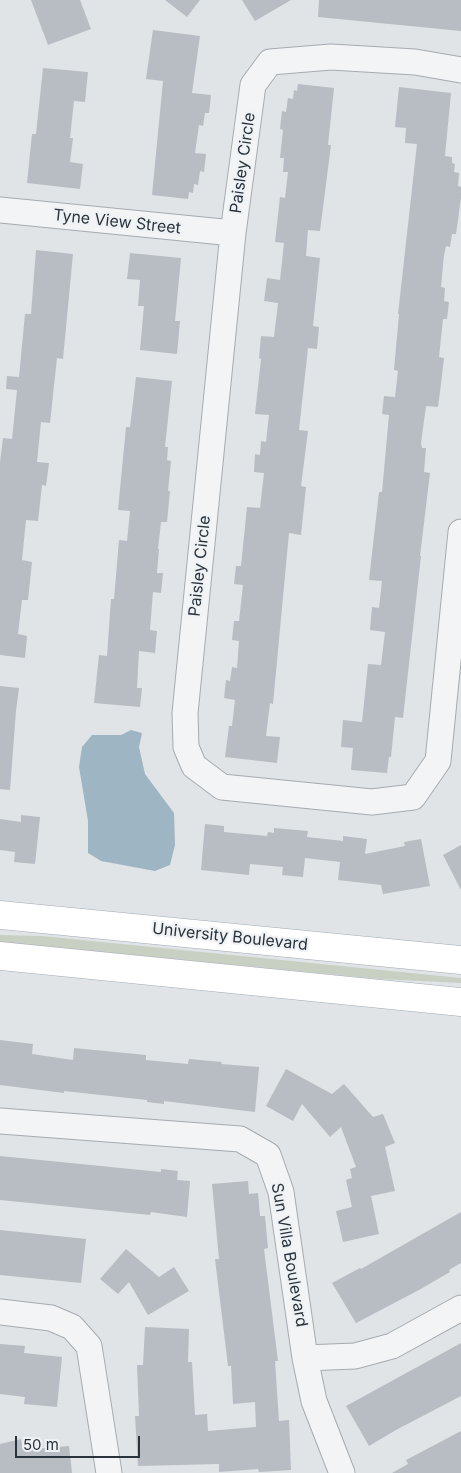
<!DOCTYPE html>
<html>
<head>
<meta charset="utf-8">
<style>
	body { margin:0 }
	#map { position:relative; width:461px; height:1473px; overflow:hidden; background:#e0e4e7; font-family:Inter,sans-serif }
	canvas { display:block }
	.scale { position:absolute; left:15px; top:1436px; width:125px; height:22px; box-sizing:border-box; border:2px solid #2a333c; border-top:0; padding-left:6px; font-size:15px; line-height:18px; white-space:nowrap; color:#2a333c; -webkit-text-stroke:4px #eff2f5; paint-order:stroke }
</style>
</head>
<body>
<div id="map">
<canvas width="461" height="1473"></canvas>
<div class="scale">50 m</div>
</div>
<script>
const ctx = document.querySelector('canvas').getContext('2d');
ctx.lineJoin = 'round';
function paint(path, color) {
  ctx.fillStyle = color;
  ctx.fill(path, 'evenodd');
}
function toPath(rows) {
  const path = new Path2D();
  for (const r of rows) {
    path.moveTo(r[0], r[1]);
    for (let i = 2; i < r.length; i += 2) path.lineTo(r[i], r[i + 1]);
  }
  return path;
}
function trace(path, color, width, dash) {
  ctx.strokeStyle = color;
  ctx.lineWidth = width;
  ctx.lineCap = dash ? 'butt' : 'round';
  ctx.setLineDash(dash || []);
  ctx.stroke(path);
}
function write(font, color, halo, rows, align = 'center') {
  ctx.font = font + ' Inter,sans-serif';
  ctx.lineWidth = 4.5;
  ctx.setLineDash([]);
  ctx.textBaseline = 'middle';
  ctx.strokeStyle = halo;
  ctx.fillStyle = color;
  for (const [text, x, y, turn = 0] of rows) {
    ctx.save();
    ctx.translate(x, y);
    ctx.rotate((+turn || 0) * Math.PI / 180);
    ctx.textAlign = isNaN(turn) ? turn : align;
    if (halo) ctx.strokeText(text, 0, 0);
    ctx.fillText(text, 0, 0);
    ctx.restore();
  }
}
const green = toPath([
	[0,935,42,936,461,978,461,983,379,979,0,942]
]);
const water = toPath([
	[131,730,142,733,139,747,145,774,174,813,175,845,170,865,155,871,101,861,88,853,88,821,79,767,82,747,92,735,121,735]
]);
const building = toPath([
	[31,0,80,0,91,29,48,45],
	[165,0,200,0,187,17],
	[242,0,291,0,255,21],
	[319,0,461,0,461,31,318,17],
	[153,30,200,36,192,93,211,95,209,113,205,113,203,126,199,125,195,153,206,154,204,172,200,171,198,185,194,184,193,193,189,192,188,199,152,195,163,81,146,79],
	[43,68,88,72,85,102,74,101,70,138,73,138,70,162,83,164,80,189,27,183,32,134,36,134],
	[298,84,334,88,328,145,331,145,320,231,308,230,306,256,320,258,313,326,319,327,317,349,308,348,299,430,308,431,301,486,306,487,301,535,289,533,273,704,270,703,266,736,280,737,277,763,225,757,229,726,232,726,235,700,224,698,226,680,230,681,232,667,237,668,239,641,232,640,234,621,239,621,243,585,234,584,236,566,241,566,247,507,260,508,264,473,254,472,255,454,260,455,261,441,266,442,269,415,255,414,261,359,259,358,261,336,274,337,278,303,264,301,267,278,280,280,284,243,275,242,280,197,285,198,288,172,283,172,284,158,280,158,283,130,280,129,282,111,286,112,288,98,293,99,294,90,297,91],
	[399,87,451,93,445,156,452,157,452,163,455,164,454,172,459,173,458,186,461,187,461,198,456,234,452,234,450,247,446,246,444,255,441,287,445,288,444,301,449,302,447,319,443,319,439,357,444,358,441,384,438,407,426,406,421,443,422,448,426,448,424,472,430,473,420,556,421,556,403,718,395,717,391,757,389,757,387,773,351,770,353,748,341,747,343,720,362,722,368,664,381,665,385,632,370,630,372,607,379,608,382,581,369,580,379,492,382,492,389,415,382,414,384,396,395,397,398,371,394,370,399,314,398,314,417,144,405,143,406,128,395,127],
	[36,250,73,254,63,359,57,358,50,423,41,422,37,462,49,463,46,486,42,485,38,521,26,520,22,560,32,562,28,600,22,600,18,634,27,636,25,658,0,655,0,462,3,438,12,439,17,390,6,389,7,376,19,377,25,314,31,314],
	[130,253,181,258,175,321,180,321,177,354,140,350,144,306,138,306,140,280,127,279],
	[136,377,172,381,165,447,168,447,167,460,171,461,168,491,170,491,167,522,161,522,158,549,159,549,157,573,163,573,161,593,153,592,150,630,157,631,155,653,139,651,137,688,142,688,140,707,94,703,99,655,107,656,111,599,114,599,119,540,127,541,130,511,118,510,126,427,130,427],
	[0,686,19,688,16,711,10,790,0,789],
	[21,815,40,817,35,864,14,862,15,852,0,850,0,819,21,822],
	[205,824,224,826,224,832,267,836,268,832,274,833,274,828,308,831,307,837,343,841,343,836,367,839,365,854,405,846,404,842,421,839,430,886,383,894,381,885,338,880,340,862,305,858,303,877,282,875,283,867,250,864,249,875,201,870],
	[461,845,461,890,443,855],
	[0,1040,33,1044,32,1054,73,1060,74,1048,146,1055,146,1060,188,1064,189,1059,222,1062,221,1064,259,1067,255,1112,164,1101,164,1104,147,1102,147,1100,64,1091,64,1093,0,1085],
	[286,1069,332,1094,344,1084,373,1117,383,1114,395,1143,385,1147,395,1191,371,1196,379,1234,343,1242,336,1211,352,1207,346,1180,352,1178,350,1169,356,1167,341,1127,330,1137,302,1104,293,1121,266,1106],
	[0,1156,161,1172,161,1169,178,1171,177,1180,190,1181,187,1217,151,1212,150,1215,0,1200],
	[248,1181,249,1194,258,1193,260,1216,265,1216,268,1248,264,1249,278,1361,275,1361,279,1421,289,1420,291,1470,259,1472,258,1469,219,1472,219,1464,138,1466,135,1416,139,1416,137,1365,143,1365,145,1327,189,1329,188,1362,192,1362,195,1415,207,1414,208,1431,256,1427,255,1402,233,1404,231,1366,228,1366,215,1259,219,1259,212,1184],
	[461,1212,461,1263,449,1270,450,1272,419,1290,356,1323,332,1283,360,1268,361,1269],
	[0,1230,86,1239,81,1283,0,1275],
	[126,1249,159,1277,174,1267,189,1291,148,1315,129,1282,118,1294,100,1279],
	[461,1343,461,1396,396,1430,369,1446,346,1406],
	[0,1344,25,1346,24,1353,62,1357,57,1407,24,1404,25,1397,0,1394],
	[461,1431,461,1473,392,1473,408,1464,406,1460],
	[21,1439,23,1450,69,1446,72,1473,0,1473,0,1444]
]);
const minor = toPath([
	[461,70,415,62,331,57,270,62,253,85,233,233,185,713,186,747,194,766,222,787,372,802,413,797,438,761,461,532],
	[0,210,233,233],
	[0,1121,240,1139,268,1155,281,1192,305,1358,314,1401,342,1473],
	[0,1312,51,1318,72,1327,89,1346,109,1473],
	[305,1358,355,1356,392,1346,461,1308]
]);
const major = toPath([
	[0,915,461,960],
	[0,956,461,1002]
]);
const streetNames = [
	["Paisley Circle",243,163,-82],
	["Tyne View Street",117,222,6],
	["Paisley Circle",200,566,-84],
	["University Boulevard",230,937,6],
	["Sun Villa Boulevard",289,1255,80]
];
paint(green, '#c7d0c2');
paint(water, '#9eb5c3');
paint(building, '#b7bdc3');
trace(minor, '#a6abb0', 27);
trace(major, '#a0a9b1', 29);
trace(minor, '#f2f4f6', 25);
trace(major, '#fff', 28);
write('16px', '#2a333c', '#eff2f5', streetNames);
</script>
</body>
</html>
